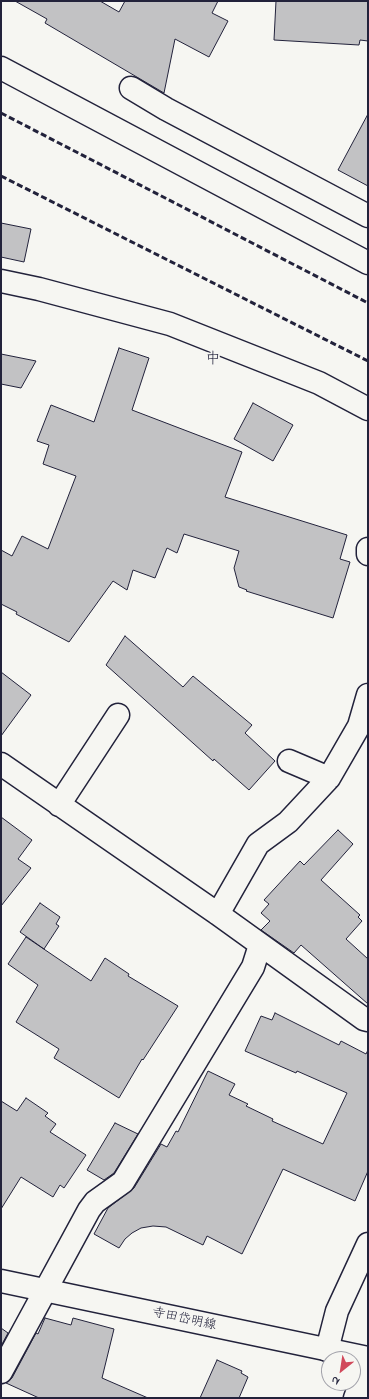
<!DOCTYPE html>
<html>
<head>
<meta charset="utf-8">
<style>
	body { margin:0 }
	#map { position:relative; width:369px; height:1399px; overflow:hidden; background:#f6f6f2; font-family:"Indie Flower",sans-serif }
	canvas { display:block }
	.frame { position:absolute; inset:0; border:2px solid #22223b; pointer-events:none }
	.north { position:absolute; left:321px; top:1351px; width:40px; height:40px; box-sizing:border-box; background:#f6f6f2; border:1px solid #a1a1a9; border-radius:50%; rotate:210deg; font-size:11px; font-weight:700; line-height:16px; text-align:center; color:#22223b }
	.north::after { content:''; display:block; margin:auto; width:14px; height:18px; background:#d1495b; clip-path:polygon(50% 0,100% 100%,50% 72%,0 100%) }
</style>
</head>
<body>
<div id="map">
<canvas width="369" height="1399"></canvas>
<div class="frame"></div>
<div class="north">N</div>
</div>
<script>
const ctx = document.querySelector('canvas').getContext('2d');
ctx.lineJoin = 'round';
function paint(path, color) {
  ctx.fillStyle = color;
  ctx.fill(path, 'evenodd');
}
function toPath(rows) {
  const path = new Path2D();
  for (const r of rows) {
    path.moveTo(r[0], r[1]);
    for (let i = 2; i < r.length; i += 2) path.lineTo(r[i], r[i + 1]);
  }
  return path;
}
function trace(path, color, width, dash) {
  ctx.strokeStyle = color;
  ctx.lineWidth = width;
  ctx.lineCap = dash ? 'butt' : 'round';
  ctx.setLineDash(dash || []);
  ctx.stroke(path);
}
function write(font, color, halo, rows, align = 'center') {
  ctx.font = font + ' "Indie Flower","Klee One",sans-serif';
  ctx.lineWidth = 3.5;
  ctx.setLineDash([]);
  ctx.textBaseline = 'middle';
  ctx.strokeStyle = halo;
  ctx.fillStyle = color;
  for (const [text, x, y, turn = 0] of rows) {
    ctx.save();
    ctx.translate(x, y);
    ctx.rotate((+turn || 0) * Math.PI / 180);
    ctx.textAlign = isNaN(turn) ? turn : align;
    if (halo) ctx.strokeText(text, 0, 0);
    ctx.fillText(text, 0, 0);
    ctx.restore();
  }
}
const building = toPath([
	[15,1,100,1,119,12,125,1,218,1,212,13,228,21,209,57,175,39,164,93,45,23,47,19,15,1],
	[276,1,368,1,368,41,360,40,359,45,274,40,276,1],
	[368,114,368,186,338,170,368,114],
	[1,223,31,229,24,262,1,257,1,223],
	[119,348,149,358,132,410,242,452,225,497,347,535,340,559,350,562,333,618,246,591,247,590,239,587,234,568,239,551,184,534,177,553,167,548,155,578,133,570,127,590,113,581,69,642,16,614,17,612,1,604,1,550,12,556,22,536,48,549,76,476,43,464,49,445,37,441,51,405,94,422,119,348],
	[1,354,36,361,21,388,1,384,1,354],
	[253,403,293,425,273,461,234,439,253,403],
	[125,636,183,687,193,676,252,725,245,733,275,761,249,790,214,759,213,761,106,665,125,636],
	[1,672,31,695,1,736,1,672],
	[1,817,32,840,18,859,31,868,1,906,1,817],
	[338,830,353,844,321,880,360,915,358,917,362,921,346,939,368,959,368,1004,301,945,294,953,261,930,270,921,261,913,269,904,264,900,300,861,304,865,338,830],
	[40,903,60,917,56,924,59,926,44,949,20,932,40,903],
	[26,937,91,981,105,958,129,974,128,976,178,1006,143,1060,142,1059,119,1098,54,1058,59,1049,16,1022,38,985,8,964,26,937],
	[275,1013,339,1045,341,1041,366,1054,368,1050,368,1171,355,1201,283,1169,242,1254,207,1236,203,1245,166,1227,153,1226,141,1228,132,1233,125,1239,119,1248,94,1234,108,1208,134,1188,161,1144,167,1147,176,1131,178,1132,208,1071,235,1084,229,1095,248,1104,246,1106,273,1119,272,1121,323,1144,347,1093,297,1071,296,1073,245,1051,261,1016,272,1020,275,1013],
	[26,1098,48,1113,45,1116,56,1124,50,1132,86,1155,64,1188,60,1185,53,1197,21,1177,1,1209,1,1101,17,1111,26,1098],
	[115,1123,138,1134,114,1173,104,1180,87,1170,115,1123],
	[45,1318,71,1325,73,1318,114,1329,102,1378,148,1398,39,1398,6,1383,12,1378,36,1333,38,1334,45,1318],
	[1,1328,8,1333,1,1346,1,1328],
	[217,1360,242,1371,241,1373,248,1377,239,1398,200,1398,217,1360]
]);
const minor = toPath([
	[1,68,368,263],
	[131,88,166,109,368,216],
	[368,549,368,554],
	[289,761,329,778],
	[1,764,218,914,364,1019,368,1020],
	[59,805,118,715],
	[218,914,258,844,288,822,329,778,359,726,368,695],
	[327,1350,337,1311,368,1244],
	[1,1372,89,1210,95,1202,123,1182,253,967,260,945],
	[355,1398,368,1363]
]);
const tertiary = toPath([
	[1,281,39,289,170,324,319,383,368,409]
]);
const secondary = toPath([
	[1,1281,368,1358]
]);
const rail = toPath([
	[1,113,368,303],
	[1,176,368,361]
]);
const streetNames = [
	["寺田岱明線",184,1320,12]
];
const quarterNames = [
	["中",213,361]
];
paint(building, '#c2c2c4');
trace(building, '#22223b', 1);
trace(minor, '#22223b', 25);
trace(tertiary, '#22223b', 25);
trace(secondary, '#22223b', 25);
trace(minor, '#f6f6f2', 22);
trace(tertiary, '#f6f6f2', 22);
trace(secondary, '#f6f6f2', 22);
trace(rail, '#22223b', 3, [6, 3]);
write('13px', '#22223b', '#f6f6f2', streetNames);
write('15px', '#22223b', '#f6f6f2', quarterNames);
</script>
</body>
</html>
